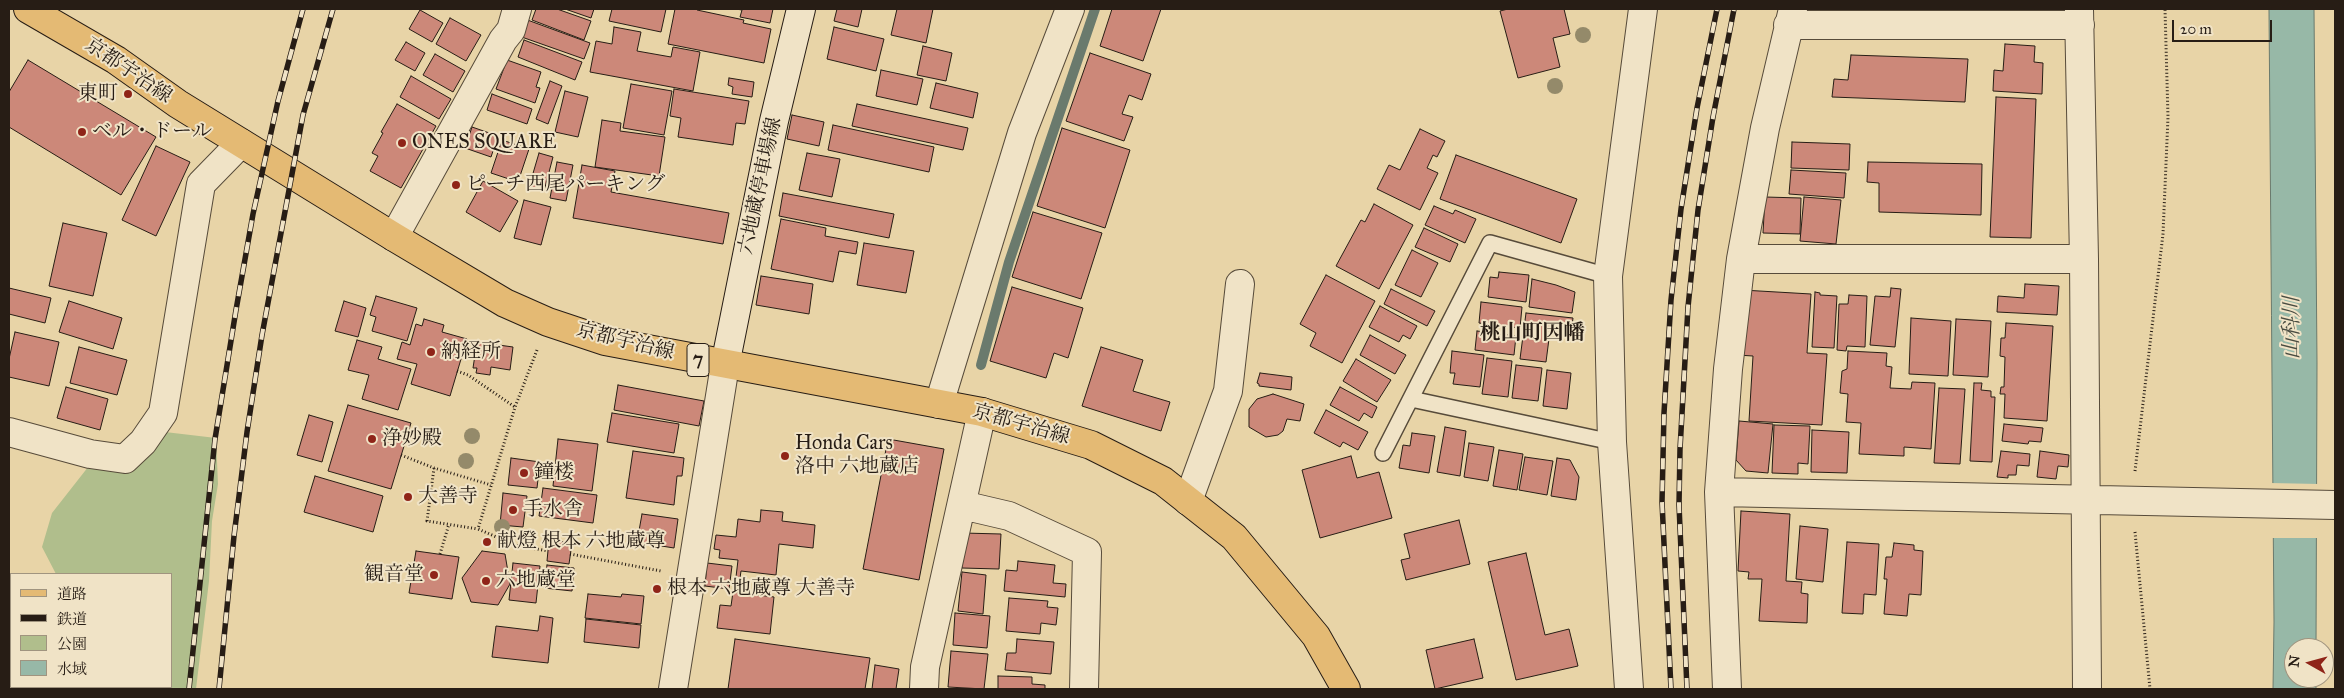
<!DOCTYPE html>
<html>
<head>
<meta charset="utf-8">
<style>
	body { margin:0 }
	#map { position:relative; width:2344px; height:698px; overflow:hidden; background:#e8d4a7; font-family:"IM FELL Great Primer","Noto Serif JP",serif }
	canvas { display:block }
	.frame { position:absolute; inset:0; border:10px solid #271d15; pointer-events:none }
	.legend { position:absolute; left:10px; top:573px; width:162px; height:115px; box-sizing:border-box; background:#f0e3c6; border:1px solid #a0947f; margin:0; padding:6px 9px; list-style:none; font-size:15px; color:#271d15 }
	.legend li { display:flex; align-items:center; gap:10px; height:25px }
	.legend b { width:25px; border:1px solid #a0947f }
	.north { position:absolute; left:2284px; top:638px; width:50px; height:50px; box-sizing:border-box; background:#f0e3c6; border:1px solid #a0947f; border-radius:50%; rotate:277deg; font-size:14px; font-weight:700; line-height:20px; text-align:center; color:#271d15 }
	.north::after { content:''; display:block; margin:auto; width:18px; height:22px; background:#8f2418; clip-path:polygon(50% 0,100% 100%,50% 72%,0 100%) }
	.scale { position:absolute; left:2172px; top:20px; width:100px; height:22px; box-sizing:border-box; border:2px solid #271d15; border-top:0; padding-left:6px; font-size:15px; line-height:18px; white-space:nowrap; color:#271d15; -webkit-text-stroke:4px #f0e3c6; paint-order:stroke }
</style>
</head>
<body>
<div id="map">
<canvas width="2344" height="698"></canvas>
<div class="frame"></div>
<ul class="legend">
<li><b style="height:6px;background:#e4ba74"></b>道路</li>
<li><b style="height:6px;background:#271d15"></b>鉄道</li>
<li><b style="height:14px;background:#b0be8c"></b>公園</li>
<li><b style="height:14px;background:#97b8a7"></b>水域</li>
</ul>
<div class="north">N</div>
<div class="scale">20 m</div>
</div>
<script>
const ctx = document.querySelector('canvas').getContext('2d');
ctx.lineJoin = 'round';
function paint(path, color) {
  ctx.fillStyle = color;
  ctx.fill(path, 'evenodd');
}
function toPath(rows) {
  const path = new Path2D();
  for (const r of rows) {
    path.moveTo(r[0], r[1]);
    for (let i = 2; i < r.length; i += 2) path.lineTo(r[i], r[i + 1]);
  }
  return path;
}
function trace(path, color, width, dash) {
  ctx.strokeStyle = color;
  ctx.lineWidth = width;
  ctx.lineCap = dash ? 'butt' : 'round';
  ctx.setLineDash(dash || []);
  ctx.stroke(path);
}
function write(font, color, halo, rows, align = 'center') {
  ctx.font = font + ' "IM FELL Great Primer","Noto Serif JP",serif';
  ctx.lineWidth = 4;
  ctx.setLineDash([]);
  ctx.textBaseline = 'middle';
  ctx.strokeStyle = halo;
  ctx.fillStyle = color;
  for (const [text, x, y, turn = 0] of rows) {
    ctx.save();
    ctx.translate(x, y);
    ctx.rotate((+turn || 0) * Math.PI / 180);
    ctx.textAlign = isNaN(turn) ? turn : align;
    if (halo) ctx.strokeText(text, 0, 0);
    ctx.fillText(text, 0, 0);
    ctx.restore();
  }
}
const green = toPath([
	[165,432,216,438,218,484,212,521,209,581,196,689,33,689,33,687,171,687,171,574,56,574,42,547,52,513,103,448,127,447]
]);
const water = toPath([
	[2269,9,2314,9,2317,363,2316,648,2294,648,2294,678,2316,678,2316,689,2273,689,2274,622,2269,9]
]);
const pier = toPath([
	[2270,483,2319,484,2319,538,2271,538]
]);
const stream = toPath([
	[981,365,1009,262,1095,9]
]);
const building = toPath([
	[536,9,557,9,591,21,584,40,532,20,536,9],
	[565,9,594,9,591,18,565,9],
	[612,9,666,9,661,32,609,21,612,9],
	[675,9,697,9,697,10,744,20,743,23,771,29,764,63,668,44,675,9],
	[736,9,773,9,770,23,740,17,742,10,736,9],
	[837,9,862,9,858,27,834,21,837,9],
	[897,9,933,9,926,43,891,35,897,9],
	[1112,9,1161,9,1143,61,1100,46,1112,9],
	[1508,9,1564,9,1570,34,1553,38,1560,67,1518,78,1500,11,1508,9],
	[420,10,443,23,432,42,409,29,420,10],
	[450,18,481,35,466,61,436,44,450,18],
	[522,18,590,43,584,59,516,35,522,18],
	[614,27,641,32,637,51,671,57,673,47,700,52,693,91,590,72,596,41,612,44,614,27],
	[834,27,884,39,876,71,827,59,834,27],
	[524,40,582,62,575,80,518,57,524,40],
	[406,42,425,53,415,71,395,60,406,42],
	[2005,44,2035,46,2034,62,2043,63,2042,94,1993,91,1994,70,2003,71,2005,44],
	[923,46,952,53,946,81,917,75,923,46],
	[1090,53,1151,74,1142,100,1129,95,1122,114,1133,117,1124,141,1066,121,1090,53],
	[435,54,465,71,453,92,423,75,435,54],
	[1851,55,1968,59,1965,102,1832,97,1834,79,1848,80,1851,55],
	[28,60,156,137,121,195,9,127,9,92,28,60],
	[507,60,541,72,536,87,540,88,535,103,496,89,507,60],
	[881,70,923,79,917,105,876,96,881,70],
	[411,76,451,99,439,119,400,97,411,76],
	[729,78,754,82,752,97,732,94,733,87,728,85,729,78],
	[550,81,562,86,548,124,536,119,550,81],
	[936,83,978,93,973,118,930,108,936,83],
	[631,84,672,91,664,135,623,128,631,84],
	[674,89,749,101,745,124,736,123,733,145,678,137,681,118,670,116,674,89],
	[565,91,588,97,578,137,555,132,565,91],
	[492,94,532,109,527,124,487,110,492,94],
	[1996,97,2036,99,2031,238,1990,237,1996,97],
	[397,104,436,126,401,188,370,171,378,156,372,153,383,133,381,132,397,104],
	[857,104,968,128,963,150,852,126,857,104],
	[792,115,824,122,819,146,787,139,792,115],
	[602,120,621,123,620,131,665,137,659,176,595,167,602,120],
	[833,125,934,147,929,172,828,150,833,125],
	[472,127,498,136,491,157,465,148,472,127],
	[1062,128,1130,150,1105,228,1037,206,1062,128],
	[1420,129,1445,141,1437,157,1433,155,1427,168,1438,173,1420,210,1377,189,1389,165,1400,170,1420,129],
	[502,140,529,149,518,182,491,173,502,140],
	[1792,142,1850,144,1849,170,1791,168,1792,142],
	[156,146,190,162,156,236,122,220,156,146],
	[539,153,553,157,544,191,529,187,539,153],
	[807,153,840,159,832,197,799,190,807,153],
	[1456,155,1577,199,1561,243,1440,199,1456,155],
	[557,162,573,165,566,201,550,198,557,162],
	[1868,162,1982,164,1981,215,1879,212,1879,183,1867,182,1868,162],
	[582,165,615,171,611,192,729,213,723,244,573,218,582,165],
	[1791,170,1846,173,1844,198,1789,194,1791,170],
	[483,181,518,201,500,232,466,212,483,181],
	[783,193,894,214,889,238,779,216,783,193],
	[1765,197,1801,198,1800,234,1763,233,1765,197],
	[1804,197,1841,200,1836,244,1800,241,1804,197],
	[524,200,551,207,541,245,514,238,524,200],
	[1374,204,1413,225,1379,289,1336,266,1361,220,1365,222,1374,204],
	[1434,206,1453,214,1455,210,1476,219,1465,243,1425,225,1434,206],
	[1033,212,1102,233,1081,299,1012,277,1033,212],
	[781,219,826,228,825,236,858,242,856,254,839,251,833,282,771,269,781,219],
	[63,223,107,233,93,296,49,286,63,223],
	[1424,228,1458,244,1450,262,1415,247,1424,228],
	[864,243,914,251,906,293,857,285,864,243],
	[1412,250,1438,263,1421,297,1395,285,1412,250],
	[1499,272,1529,275,1526,302,1488,297,1490,277,1498,278,1499,272],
	[1326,275,1375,301,1342,363,1310,346,1316,333,1300,324,1326,275],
	[761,276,813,284,809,314,756,305,761,276],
	[1532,279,1556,285,1575,292,1572,313,1529,307,1532,279],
	[2025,284,2059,286,2057,315,1997,312,1998,296,2024,298,2025,284],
	[1012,287,1083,308,1068,358,1054,353,1046,378,990,361,1012,287],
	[9,288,51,298,45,323,9,314,9,288],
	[1891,288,1901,289,1895,347,1870,345,1875,296,1890,297,1891,288],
	[1391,289,1435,311,1427,326,1384,304,1391,289],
	[1742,290,1811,294,1807,353,1827,354,1822,425,1749,421,1753,356,1737,355,1742,290],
	[1815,292,1820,293,1820,295,1837,296,1834,348,1812,347,1815,292],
	[1849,295,1867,296,1865,347,1847,346,1846,351,1837,350,1839,304,1848,304,1849,295],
	[376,296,417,308,407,341,372,331,376,317,370,315,376,296],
	[69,301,122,318,113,349,59,332,69,301],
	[344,301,366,308,358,337,335,331,344,301],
	[1481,302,1522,307,1520,328,1479,323,1481,302],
	[1380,306,1417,326,1410,339,1403,335,1399,342,1369,327,1380,306],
	[1526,313,1573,318,1571,334,1550,331,1546,362,1520,359,1526,313],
	[1911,318,1951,321,1948,376,1909,374,1911,318],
	[424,319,444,325,442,332,467,339,450,396,411,384,417,364,397,359,402,342,410,345,416,324,422,326,424,319],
	[1956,319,1991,321,1988,377,1953,375,1956,319],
	[2006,323,2053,326,2047,421,2004,418,2005,394,2000,394,2001,387,2004,387,2005,357,2000,356,2001,338,2005,338,2006,323],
	[1477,331,1516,336,1514,355,1475,350,1477,331],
	[15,332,59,342,49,386,9,377,9,359,15,332],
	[1370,335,1406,355,1395,374,1360,355,1370,335],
	[357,340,382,347,378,359,411,369,398,410,362,399,369,375,348,370,357,340],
	[477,342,513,347,510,370,491,367,490,375,476,373,477,368,473,368,477,342],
	[79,347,127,360,117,395,70,383,79,347],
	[1101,347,1143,360,1133,391,1170,402,1161,431,1082,406,1101,347],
	[1452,351,1484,355,1480,387,1453,384,1455,373,1450,373,1452,351],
	[1848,351,1887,353,1886,366,1892,367,1890,388,1911,389,1912,382,1935,383,1931,449,1904,447,1904,456,1859,454,1861,423,1846,422,1848,394,1840,393,1842,371,1847,369,1848,351],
	[1487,358,1512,361,1508,397,1482,394,1487,358],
	[1356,359,1391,380,1377,402,1343,381,1356,359],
	[1516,365,1542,368,1538,401,1512,398,1516,365],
	[1547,370,1571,373,1567,409,1543,406,1547,370],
	[1260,373,1292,377,1291,390,1259,386,1259,384,1257,383,1260,373],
	[1974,383,1982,383,1981,390,1991,391,1991,397,1995,397,1992,462,1970,461,1974,383],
	[618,385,704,401,699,426,614,410,618,385],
	[66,387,108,399,100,430,57,418,66,387],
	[1340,387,1377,407,1372,418,1364,413,1359,421,1330,405,1340,387],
	[1939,388,1965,389,1960,464,1934,463,1939,388],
	[1273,394,1304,404,1300,421,1287,419,1283,431,1278,435,1266,437,1249,427,1249,409,1257,399,1273,394],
	[348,405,411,423,391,489,328,471,348,405],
	[1326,410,1368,432,1358,450,1343,442,1340,447,1314,433,1326,410],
	[612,413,679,424,674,453,607,442,612,413],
	[309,415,333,422,322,462,297,455,309,415],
	[1739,421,1773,424,1768,473,1746,471,1736,460,1739,421],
	[2004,424,2043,428,2041,442,2029,441,2028,444,2002,441,2004,424],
	[1774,425,1810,426,1808,464,1798,463,1798,474,1772,473,1774,425],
	[1445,427,1466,431,1460,476,1437,472,1445,427],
	[1812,430,1849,432,1847,473,1811,472,1812,430],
	[1412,433,1435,436,1429,473,1399,468,1403,445,1410,446,1412,433],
	[558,439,598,444,592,491,553,486,558,439],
	[888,439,944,449,919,580,863,569,888,439],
	[1469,443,1494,447,1488,481,1464,477,1469,443],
	[1499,450,1523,454,1517,490,1493,486,1499,450],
	[633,451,684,458,682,476,677,476,674,505,626,498,633,451],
	[2001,451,2030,454,2029,466,2017,465,2016,475,2008,475,2008,478,1997,477,2001,451],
	[2040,451,2069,455,2068,467,2058,466,2056,479,2037,477,2040,451],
	[1351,456,1357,478,1379,472,1392,518,1320,538,1302,470,1351,456],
	[1525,457,1553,461,1547,495,1519,490,1525,457],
	[511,458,540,462,537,488,508,485,511,458],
	[1557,458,1570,460,1579,477,1576,500,1551,496,1557,458],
	[315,476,383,496,373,532,304,512,315,476],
	[543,488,597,495,593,523,539,516,543,488],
	[503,493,527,496,523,527,500,525,503,493],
	[761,510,783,512,782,521,815,525,813,548,779,544,776,575,741,571,740,578,736,577,738,560,719,558,720,550,714,549,716,535,736,537,738,519,760,522,761,510],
	[1741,511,1790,514,1786,581,1802,582,1801,593,1808,594,1807,623,1759,621,1762,579,1748,579,1749,572,1738,571,1741,511],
	[642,514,678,519,674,548,637,542,642,514],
	[1459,520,1470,564,1406,580,1401,560,1410,558,1404,534,1459,520],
	[1800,526,1828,529,1823,582,1796,579,1800,526],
	[963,533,1001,534,999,569,962,568,963,533],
	[549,540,572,543,569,564,547,561,549,540],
	[1847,542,1879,544,1876,595,1864,594,1863,614,1842,613,1847,542],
	[1894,543,1914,545,1914,550,1923,551,1921,595,1909,594,1907,616,1884,614,1887,579,1884,579,1886,557,1892,557,1894,543],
	[416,551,459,557,452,599,409,593,416,551],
	[482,551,505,554,510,584,498,605,471,602,462,578,482,551],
	[1526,553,1545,635,1569,629,1578,666,1516,680,1488,562,1526,553],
	[1018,561,1055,565,1053,583,1066,584,1065,597,1004,591,1006,570,1017,571,1018,561],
	[513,563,540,566,536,603,509,600,513,563],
	[707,563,732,566,729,589,705,586,707,563],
	[547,565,574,568,572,591,544,588,547,565],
	[962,572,986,575,983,614,958,611,962,572],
	[733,592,774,597,770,634,717,628,720,605,731,606,733,592],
	[588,594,621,597,622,594,644,596,641,624,585,618,588,594],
	[1009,598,1048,601,1047,607,1058,608,1056,625,1041,623,1040,634,1006,631,1009,598],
	[955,613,990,616,987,648,953,645,955,613],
	[540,616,553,618,548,663,492,657,496,626,538,631,540,616],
	[586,619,641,625,639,648,584,642,586,619],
	[735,639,870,658,865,689,728,689,735,639],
	[1017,639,1054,642,1051,674,1005,670,1007,653,1016,653,1017,639],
	[1474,639,1483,678,1435,689,1426,650,1474,639],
	[951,651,988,654,984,689,948,687,951,651],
	[875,665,899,669,896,689,872,689,875,665],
	[998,676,1032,677,1032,684,1045,685,1045,689,998,689,998,676]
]);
const path = toPath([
	[537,350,515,407,478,529,515,545,548,551],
	[457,371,468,375,515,407],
	[401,455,434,468,491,485],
	[434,468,427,521,478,529],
	[2135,471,2163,234,2168,117,2165,9],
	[2135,532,2150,689],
	[440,554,449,524],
	[570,554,661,571]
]);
const service = toPath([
	[1411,399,1612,442],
	[1383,453,1490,243,1608,276]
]);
const minor = toPath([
	[2079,9,2084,259,2087,689],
	[1788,25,2080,25],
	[394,237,503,40,511,30,517,9],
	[1741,259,2084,259],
	[939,404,1022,133,1070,9],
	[9,432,90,454,125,459,143,442,163,413,201,184,241,143],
	[1719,492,2335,505],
	[1188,501,1228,391,1240,284],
	[962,505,1009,516,1087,552,1084,689],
	[924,689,925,667,982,412],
	[1727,689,1719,492,1728,369,1741,259,1765,128,1793,9]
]);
const tertiary = toPath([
	[673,689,725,365],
	[1629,689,1612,442,1608,276,1643,9]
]);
const secondary = toPath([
	[725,365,774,121,801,9]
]);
const primary = toPath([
	[28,9,116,60,178,104,394,237,505,303,548,322,605,341,982,412,1091,445,1163,481,1234,537,1316,636,1346,689]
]);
const rail = toPath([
	[189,689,215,439,236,310,253,214,278,101,303,9],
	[219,689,234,536,247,432,262,335,303,115,333,9],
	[1671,689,1662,502,1664,413,1671,300,1681,209,1697,108,1717,9],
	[1687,689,1679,505,1680,449,1688,307,1698,210,1713,117,1734,9]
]);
const trees = [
	[1583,35],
	[1555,86],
	[472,436],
	[466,461],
	[502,527]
];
const markers = [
	[128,94,5,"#8f2418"],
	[82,132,5,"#8f2418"],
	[402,143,5,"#8f2418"],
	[456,185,5,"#8f2418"],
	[431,352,5,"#8f2418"],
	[372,439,5,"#8f2418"],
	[785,456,5,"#8f2418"],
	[524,473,5,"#8f2418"],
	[408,497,5,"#8f2418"],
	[513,510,5,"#8f2418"],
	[487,542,5,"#8f2418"],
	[434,575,5,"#8f2418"],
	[486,581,5,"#8f2418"],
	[657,589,5,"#8f2418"]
];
const shields = [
	[698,360,22]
];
const shieldNames = [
	["7",698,360]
];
const streetNames = [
	["京都宇治線",128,71,34],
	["六地蔵停車場線",761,186,-78],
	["京都宇治線",625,342,14],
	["京都宇治線",1021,425,16]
];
const poiNames = [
	["東町",118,94,"right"],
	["ベル・ドール",92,132],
	["ONES SQUARE",412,143],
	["ピーチ西尾パーキング",466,185],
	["納経所",441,352],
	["浄妙殿",382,439],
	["Honda Cars",795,444],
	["洛中 六地蔵店",795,467],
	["鐘楼",534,473],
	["大善寺",418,497],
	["手水舎",523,510],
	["献燈 根本 六地蔵尊",497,542],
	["観音堂",424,575,"right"],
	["六地蔵堂",496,581],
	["根本 六地蔵尊 大善寺",667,589]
];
const waterNames = [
	["山科川",2293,328,-90]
];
const neighbourhoodNames = [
	["桃山町因幡",1532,334]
];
paint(green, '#b0be8c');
paint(water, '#97b8a7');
trace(water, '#6a7a6d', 1);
paint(pier, '#e8d4a7');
trace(stream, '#6a7a6d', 10);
paint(building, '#cc8879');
trace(building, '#271d15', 1);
trace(service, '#574b3a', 18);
trace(minor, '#574b3a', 30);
trace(tertiary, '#574b3a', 30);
trace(secondary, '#271d15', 30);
trace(primary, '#271d15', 30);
trace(path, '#271d15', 3, [1, 2.5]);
trace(service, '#f0e3c6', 15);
trace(minor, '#f0e3c6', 28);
trace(tertiary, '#f0e3c6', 28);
trace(secondary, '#f0e3c6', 28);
trace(primary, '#e4ba74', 28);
trace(rail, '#271d15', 5.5);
trace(rail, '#f0e3c6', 4, [11]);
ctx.fillStyle = '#948a6a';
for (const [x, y] of trees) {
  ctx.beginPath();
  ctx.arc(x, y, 8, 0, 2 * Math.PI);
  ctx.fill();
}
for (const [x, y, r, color] of markers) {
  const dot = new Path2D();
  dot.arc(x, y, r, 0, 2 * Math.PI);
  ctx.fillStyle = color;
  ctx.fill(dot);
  trace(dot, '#f0e3c6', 2);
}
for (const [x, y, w] of shields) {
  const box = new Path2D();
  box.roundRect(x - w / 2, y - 16.5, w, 33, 4);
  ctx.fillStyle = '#f0e3c6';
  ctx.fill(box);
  trace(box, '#271d15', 1);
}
write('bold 19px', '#271d15', null, shieldNames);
write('20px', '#271d15', '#f0e3c6', streetNames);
write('20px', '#271d15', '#f0e3c6', poiNames, 'left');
write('italic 21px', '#494c41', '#f0e3c6', waterNames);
write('bold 21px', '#271d15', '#f0e3c6', neighbourhoodNames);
</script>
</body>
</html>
